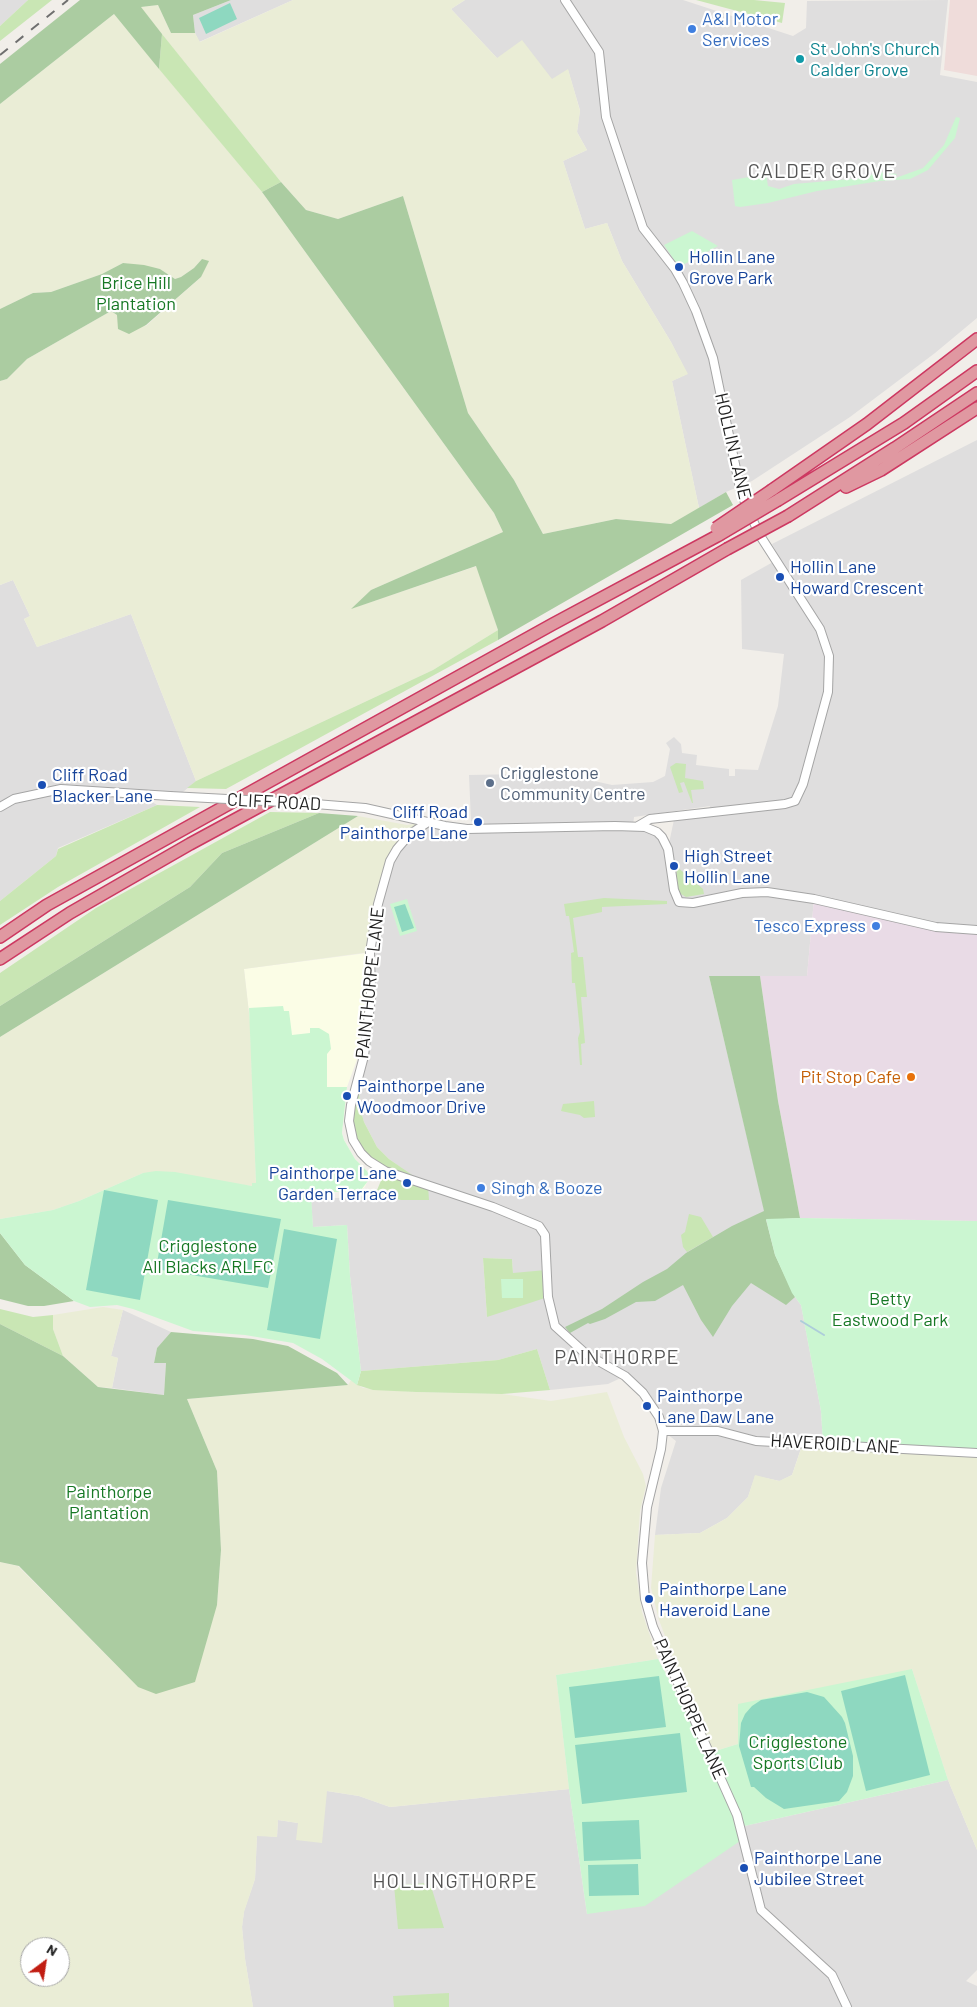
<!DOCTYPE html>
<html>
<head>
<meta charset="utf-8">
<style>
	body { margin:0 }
	#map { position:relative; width:977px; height:2007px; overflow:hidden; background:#f1eee9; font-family:Barlow,sans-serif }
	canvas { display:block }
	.north { position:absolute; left:20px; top:1937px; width:50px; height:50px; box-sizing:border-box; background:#fff; border:1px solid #a6a6a6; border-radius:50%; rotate:31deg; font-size:14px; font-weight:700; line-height:20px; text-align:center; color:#212121 }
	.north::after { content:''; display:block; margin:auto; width:18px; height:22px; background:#c11d12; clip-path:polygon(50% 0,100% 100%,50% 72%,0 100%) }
</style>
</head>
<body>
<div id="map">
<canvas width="977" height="2007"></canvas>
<div class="north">N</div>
</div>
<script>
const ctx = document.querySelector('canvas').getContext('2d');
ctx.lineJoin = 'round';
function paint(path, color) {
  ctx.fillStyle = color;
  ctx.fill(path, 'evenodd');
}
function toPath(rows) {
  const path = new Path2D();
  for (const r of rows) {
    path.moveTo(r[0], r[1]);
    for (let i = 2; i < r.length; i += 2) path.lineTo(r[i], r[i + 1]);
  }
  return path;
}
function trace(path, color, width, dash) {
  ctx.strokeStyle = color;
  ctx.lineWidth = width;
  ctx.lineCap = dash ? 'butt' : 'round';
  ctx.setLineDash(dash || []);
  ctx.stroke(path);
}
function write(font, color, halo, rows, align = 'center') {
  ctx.font = font + ' Barlow,sans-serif';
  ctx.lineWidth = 4.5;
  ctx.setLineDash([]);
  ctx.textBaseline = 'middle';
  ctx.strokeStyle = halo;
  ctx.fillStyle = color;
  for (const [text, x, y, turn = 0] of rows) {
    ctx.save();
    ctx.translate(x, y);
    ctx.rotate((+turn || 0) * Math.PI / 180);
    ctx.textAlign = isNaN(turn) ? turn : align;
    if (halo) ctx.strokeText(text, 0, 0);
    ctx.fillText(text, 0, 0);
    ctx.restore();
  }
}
const residential = toPath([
	[0,0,28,0,0,26],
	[231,0,293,0,199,42,195,33,193,15],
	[465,0,683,0,793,36,806,28,807,1,948,0,940,75,977,82,977,318,935,353,850,417,752,481,726,492,699,508,672,381,687,374,671,342,622,261,607,223,585,229,563,161,587,150,577,132,580,110,568,70,552,80,497,58,451,9],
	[977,440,977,930,936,927,814,899,807,976,709,976,775,1255,792,1293,801,1305,821,1411,823,1444,801,1448,792,1475,780,1481,755,1476,748,1497,727,1518,700,1533,655,1535,661,1488,676,1441,663,1431,659,1417,625,1376,608,1384,550,1390,537,1349,498,1360,361,1371,350,1276,347,1225,313,1227,311,1200,375,1195,401,1200,403,1169,389,1159,377,1147,364,1122,360,1108,359,1088,364,1056,373,925,397,849,428,822,486,829,471,821,469,775,522,774,594,769,594,781,612,785,653,782,665,776,670,749,666,743,674,737,681,744,682,753,697,755,696,765,729,769,729,776,735,776,735,769,758,770,778,706,784,654,742,649,741,580,773,562,797,592,772,544],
	[710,806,709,811,675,815,668,848,662,837,633,826,634,817],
	[483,1258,512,1259,513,1273,487,1317],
	[13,580,30,616,24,619,37,647,131,614,196,781,183,792,140,794,157,805,58,848,56,856,0,901,0,585],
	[123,1310,171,1332,157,1348,154,1363,166,1363,164,1395,112,1388,118,1358,111,1356],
	[948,1780,977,1850,977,1970,966,1981,977,1986,977,2007,253,2007,245,1959,242,1927,244,1911,255,1879,257,1835,277,1837,278,1820,298,1823,327,1791,359,1796,390,1807,569,1789,587,1914,740,1827]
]);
const commercial = toPath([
	[950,0,977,0,977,76,944,70]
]);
const industrial = toPath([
	[814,899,892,917,977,930,977,1221,800,1218,778,1101,760,976,807,976]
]);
const education = toPath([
	[367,953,367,1009,360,1051,347,1087,342,1133,344,1140,355,1159,368,1172,369,1177,365,1187,361,1190,327,1193,250,1022,244,969]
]);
const farmland = toPath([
	[293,0,465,0,451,9,497,58,522,40,552,79,568,69,580,111,577,132,587,150,563,161,585,229,607,223,622,261,671,342,688,374,672,381,699,508,671,524,616,519,543,534,514,480,468,413,403,196,338,219,306,210,281,182,140,7,158,5,171,33,195,33,200,42],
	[114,14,262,192,494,513,503,532,371,590,353,608,477,566,498,630,433,670,196,781,131,614,37,647,24,619,30,616,13,580,0,585,0,381,7,379,27,359,111,311,117,315,146,326,201,277,202,259,194,268,181,277,175,279,160,269,123,263,102,274,51,292,33,293,0,309,0,104],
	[358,816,407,825,428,822,419,829,390,861,370,952,244,969,250,1022,256,1183,252,1186,143,1173,79,1201,53,1210,0,1219,0,1037],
	[103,1307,123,1310,111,1356,118,1358,112,1388,98,1387,63,1356,53,1329,53,1315],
	[351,1380,363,1388,416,1392,502,1394,551,1401,607,1392,624,1437,643,1474,646,1486,640,1511,636,1572,642,1612,658,1659,556,1675,569,1789,390,1807,359,1796,327,1791,322,1843,296,1840,298,1823,278,1820,277,1837,257,1836,255,1879,244,1912,242,1927,245,1959,253,2007,0,2007,0,1562,18,1566,138,1687,217,1605,221,1550,217,1471,187,1399,348,1385],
	[30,1947,60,1947,60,1977,30,1977],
	[799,1443,977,1453,977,1850,948,1780,912,1669,738,1744,709,1753,659,1620,651,1588,655,1535,700,1533,727,1518,748,1497,755,1475,779,1481,792,1475,801,1449]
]);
const grass = toPath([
	[28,0,52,0,0,41,0,26],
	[696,0,754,0,785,3,782,23],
	[162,34,281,182,262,192,159,69],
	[498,630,498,640,226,789,187,788,196,781,433,670],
	[676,763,686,764,685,778,703,781,704,789,691,790,693,803,692,803,684,782,680,783,683,792,679,793,670,767],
	[157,805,200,807,58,887,0,925,0,901,56,856,58,849],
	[270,812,319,813,222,853,190,887,0,1006,0,973,96,908],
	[676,866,703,889,704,894,686,897,681,894,678,890],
	[604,898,667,901,667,904,602,907,602,912,573,918,578,957,583,957,587,997,581,997,585,1043,581,1044,582,1065,580,1065,578,1038,580,1032,575,983,572,983,571,953,574,952,569,916,566,916,564,904],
	[359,1088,360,1108,364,1122,377,1147,389,1159,428,1186,429,1200,401,1200,375,1195,385,1171,361,1153,349,1121],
	[594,1101,595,1117,584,1118,580,1115,561,1111,563,1104],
	[689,1214,701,1217,713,1237,687,1252,683,1247,681,1235,685,1232],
	[483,1258,512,1259,513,1273,546,1270,548,1297,487,1317],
	[0,1309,33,1317,53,1315,53,1329,63,1356,0,1324],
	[537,1349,550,1390,502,1394,416,1392,373,1390,357,1385,361,1371,498,1360],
	[430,1883,444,1928,398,1929,394,1885],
	[449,1993,449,2007,394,2007,393,1996]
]);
const forest = toPath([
	[80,0,231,0,193,15,195,33,171,33,158,5,141,7,162,34,159,69,114,14,0,104,0,64],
	[281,182,306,210,338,219,403,196,468,413,514,480,543,534,616,519,671,524,726,492,733,505,498,640,498,630,476,566,351,609,371,590,503,532,494,513,262,192],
	[202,259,209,261,201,277,146,325,129,334,118,329,117,315,111,311,27,359,7,379,0,381,0,309,33,293,51,292,102,274,123,263,144,265,160,269,175,279,181,277,194,268],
	[319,813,358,816,0,1037,0,1006,190,887,222,853],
	[709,976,760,976,778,1101,800,1218,766,1220,775,1255,795,1297,786,1305,751,1283,732,1306,713,1337,701,1320,683,1285,655,1301,636,1302,605,1319,590,1324,588,1323,570,1333,565,1327,602,1309,643,1282,667,1269,686,1253,732,1226,764,1211],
	[0,1233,25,1265,74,1301,44,1306,28,1306,0,1299],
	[0,1324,63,1356,98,1387,164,1395,166,1363,154,1363,157,1348,171,1332,253,1339,288,1346,337,1373,348,1385,187,1399,217,1471,221,1550,217,1605,195,1682,156,1694,138,1687,19,1566,0,1562]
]);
const park = toPath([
	[956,117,960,118,955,138,928,170,910,179,880,181,817,191,768,203,740,207,735,206,732,180,766,174,768,186,779,189,794,184,863,178,878,172,897,174,893,179,923,168,944,145],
	[692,231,718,246,679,267,664,245],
	[407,899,417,931,400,936,390,904],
	[283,1006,284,1011,289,1011,292,1035,310,1033,310,1028,319,1028,329,1034,331,1049,327,1054,327,1087,347,1087,342,1133,344,1140,355,1159,368,1172,368,1181,361,1190,311,1194,313,1227,347,1225,350,1276,361,1371,357,1385,322,1359,293,1343,245,1335,193,1331,133,1309,117,1305,90,1307,74,1301,25,1265,0,1233,0,1219,53,1210,79,1201,143,1173,156,1171,175,1172,252,1186,252,1183,256,1183,249,1008],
	[800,1218,977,1221,977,1453,823,1444,821,1411,801,1305,792,1293,775,1255,766,1219],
	[501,1279,523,1279,523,1298,502,1298],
	[658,1659,709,1753,738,1744,738,1704,912,1669,948,1780,740,1827,743,1839,645,1906,587,1914,569,1789,556,1675]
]);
const pitch = toPath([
	[230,3,237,19,206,34,199,18],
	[405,904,414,928,402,932,394,907],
	[104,1190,158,1200,140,1300,86,1290],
	[168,1200,281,1219,268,1288,156,1269],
	[284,1229,337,1239,320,1339,267,1330],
	[905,1675,930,1775,866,1791,841,1691],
	[659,1676,666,1727,575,1738,569,1687],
	[807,1692,824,1697,842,1717,845,1723,853,1756,853,1776,847,1792,839,1801,784,1809,766,1798,754,1787,751,1787,739,1746,741,1723,745,1714,752,1706,761,1700],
	[680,1733,687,1792,582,1804,575,1745],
	[639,1820,641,1859,584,1861,582,1822],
	[638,1864,639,1895,589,1896,588,1865]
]);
const stream = toPath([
	[801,1321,824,1335]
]);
const minor = toPath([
	[565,0,599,52,606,117,643,228,675,269,683,283,696,311,713,358,741,493,759,534,820,629,829,656,828,692,803,784,795,801,785,804,650,819,638,826],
	[303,803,365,808,445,826,467,829,615,826,645,827,657,832,662,837,668,849,674,890,679,902,693,903,742,893,767,892,814,899,936,927,977,930],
	[0,807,14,799,61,789,170,796],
	[428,822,409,835,397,849,390,861,378,904,370,952,371,996,364,1056,351,1105,349,1121,353,1140,361,1153,369,1161,385,1171,493,1207,539,1226,545,1235,548,1297,555,1326,586,1354,625,1376,643,1393,659,1417,663,1431,661,1449,647,1507,642,1563,645,1599,653,1627,737,1815,761,1910,832,1975,847,2007],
	[663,1431,718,1431,756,1441,977,1453]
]);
const highway = toPath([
	[846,487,881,470,977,408],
	[772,490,867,424,977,339],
	[778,500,904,423,977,371],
	[788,516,895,448,977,393],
	[0,937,47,905,553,624,719,535],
	[0,959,70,913,190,844,602,621,727,549]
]);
const rail = toPath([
	[0,55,68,0]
]);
const minorBridge = toPath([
	[170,796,303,803]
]);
const highwayBridge = toPath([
	[716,528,772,490],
	[719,535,778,500],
	[727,549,788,516]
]);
const markers = [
	[692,29,5,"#3f7fe0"],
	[800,59,5,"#0f9aa8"],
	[679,267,5,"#1a4fb4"],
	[780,577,5,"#1a4fb4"],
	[490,783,5,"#5c6f8a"],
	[42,785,5,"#1a4fb4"],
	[478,822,5,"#1a4fb4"],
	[674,866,5,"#1a4fb4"],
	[876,926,5,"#3f7fe0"],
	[911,1077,5,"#e8710a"],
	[347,1096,5,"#1a4fb4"],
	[407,1183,5,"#1a4fb4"],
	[481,1188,5,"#3f7fe0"],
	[647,1406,5,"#1a4fb4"],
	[649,1599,5,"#1a4fb4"],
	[744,1868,5,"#1a4fb4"]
];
const shopNames = [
	["A&I Motor",702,19],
	["Services",702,40],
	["Tesco Express",866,926,"right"],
	["Singh & Booze",491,1188]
];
const cultureNames = [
	["St John's Church",810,49],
	["Calder Grove",810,70]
];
const transitNames = [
	["Hollin Lane",689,257],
	["Grove Park",689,278],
	["Hollin Lane",790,567],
	["Howard Crescent",790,588],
	["Cliff Road",52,775],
	["Blacker Lane",52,796],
	["Cliff Road",468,812,"right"],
	["Painthorpe Lane",468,833,"right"],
	["High Street",684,856],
	["Hollin Lane",684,877],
	["Painthorpe Lane",357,1086],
	["Woodmoor Drive",357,1107],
	["Painthorpe Lane",397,1173,"right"],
	["Garden Terrace",397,1194,"right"],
	["Painthorpe",657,1396],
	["Lane Daw Lane",657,1417],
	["Painthorpe Lane",659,1589],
	["Haveroid Lane",659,1610],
	["Painthorpe Lane",754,1858],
	["Jubilee Street",754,1879]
];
const parkNames = [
	["Brice Hill",136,283],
	["Plantation",136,304],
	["Crigglestone",208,1246],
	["All Blacks ARLFC",208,1267],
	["Betty",890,1299],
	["Eastwood Park",890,1320],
	["Painthorpe",109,1492],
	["Plantation",109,1513],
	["Crigglestone",798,1742],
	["Sports Club",798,1763]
];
const streetNames = [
	["HOLLIN LANE",733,446,77],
	["CLIFF ROAD",274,802,3],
	["PAINTHORPE LANE",370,983,-84],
	["HAVEROID LANE",835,1444,3],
	["PAINTHORPE LANE",690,1709,66]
];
const serviceNames = [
	["Crigglestone",500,773],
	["Community Centre",500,794]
];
const foodNames = [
	["Pit Stop Cafe",901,1077]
];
const quarterNames = [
	["CALDER GROVE",822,171],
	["PAINTHORPE",617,1357],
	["HOLLINGTHORPE",455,1881]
];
paint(residential, '#dfdede');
paint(commercial, '#efdcda');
paint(industrial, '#e9dbe6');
paint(education, '#fbfde6');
paint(farmland, '#eaedd6');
paint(grass, '#c9e6b4');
paint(forest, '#abcca1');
paint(park, '#cbf6d1');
paint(pitch, '#8ed8c0');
trace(stream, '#adcdda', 2);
trace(minor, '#a5a5a5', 10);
trace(highway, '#cd3861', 14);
trace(minor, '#fff', 8);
trace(highway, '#e098a1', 11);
trace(rail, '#6f6f6f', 2, [10, 10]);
trace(minorBridge, '#a5a5a5', 10, []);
trace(highwayBridge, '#cd3861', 14, []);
trace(minorBridge, '#fff', 8);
trace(highwayBridge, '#e098a1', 11);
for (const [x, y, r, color] of markers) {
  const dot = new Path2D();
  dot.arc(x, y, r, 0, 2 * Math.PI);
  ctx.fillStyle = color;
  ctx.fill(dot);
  trace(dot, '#fff', 2);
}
write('18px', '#366cbe', '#fff', shopNames, 'left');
write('18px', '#0d838f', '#fff', cultureNames, 'left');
write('18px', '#164399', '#fff', transitNames, 'left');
write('18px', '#167824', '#fff', parkNames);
write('18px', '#212121', '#fff', streetNames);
write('18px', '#4e5e75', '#fff', serviceNames, 'left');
write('18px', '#c56008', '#fff', foodNames, 'right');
ctx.letterSpacing = '1px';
write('20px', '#545454', '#fff', quarterNames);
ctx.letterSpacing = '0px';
</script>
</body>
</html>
